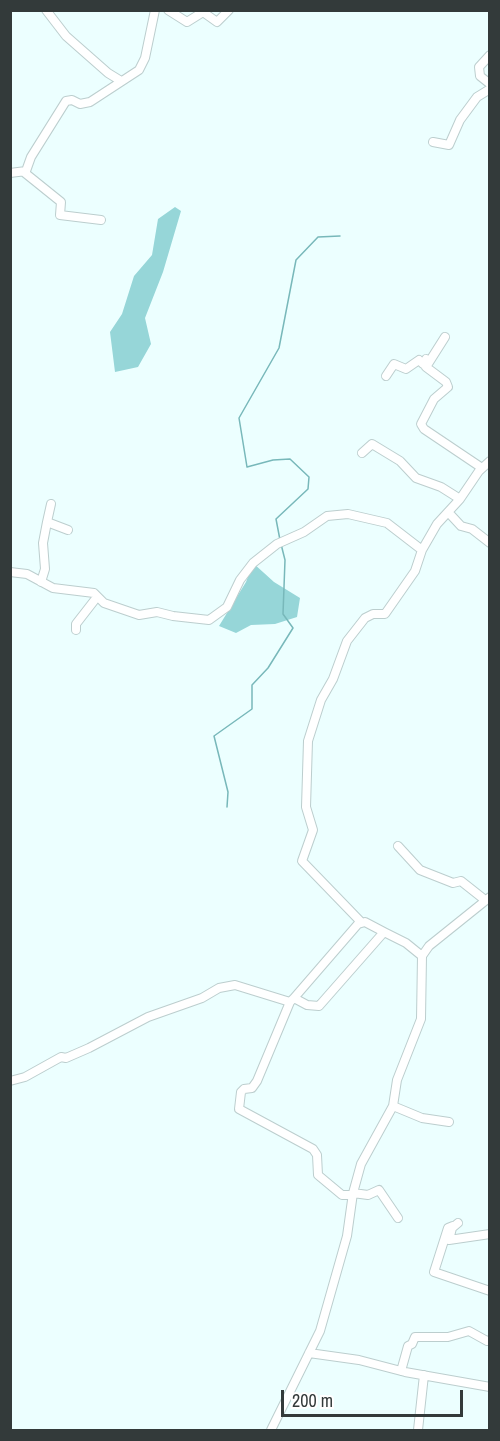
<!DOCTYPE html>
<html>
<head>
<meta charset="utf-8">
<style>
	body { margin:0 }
	#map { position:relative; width:500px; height:1441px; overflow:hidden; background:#ecffff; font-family:"Archivo Narrow",sans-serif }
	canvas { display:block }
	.frame { position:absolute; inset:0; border:12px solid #333a3a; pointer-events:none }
	.scale { position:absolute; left:281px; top:1390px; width:182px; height:27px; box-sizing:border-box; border:3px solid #333a3a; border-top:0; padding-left:8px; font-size:18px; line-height:21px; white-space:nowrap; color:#333a3a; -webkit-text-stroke:4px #fff; paint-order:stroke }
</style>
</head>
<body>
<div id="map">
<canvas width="500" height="1441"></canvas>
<div class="frame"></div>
<div class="scale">200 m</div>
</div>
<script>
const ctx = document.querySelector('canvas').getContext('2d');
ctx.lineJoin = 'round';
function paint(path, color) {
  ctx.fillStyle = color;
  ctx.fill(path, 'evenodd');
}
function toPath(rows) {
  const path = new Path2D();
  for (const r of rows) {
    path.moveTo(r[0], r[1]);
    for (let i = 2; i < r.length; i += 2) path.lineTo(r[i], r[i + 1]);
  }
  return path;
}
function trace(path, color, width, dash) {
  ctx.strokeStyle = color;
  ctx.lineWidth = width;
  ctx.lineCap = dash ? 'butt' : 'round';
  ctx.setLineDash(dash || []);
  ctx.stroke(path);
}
const forest = toPath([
	[175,207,181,211,163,272,145,318,151,344,138,367,115,372,110,332,122,314,134,276,152,255,158,219],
	[253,563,274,582,300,598,297,617,275,624,251,625,236,633,219,626,246,582]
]);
const stream = toPath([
	[280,540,276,519,308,489,309,477,290,459,273,460,247,467,239,418,279,348,296,260,318,237,340,236],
	[227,807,228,792,214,736,252,709,252,685,268,668,293,628,283,614,285,560,281,544]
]);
const minor = toPath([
	[46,10,66,36,108,73,121,81],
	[168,10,187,22,203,12,217,22,229,10],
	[490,55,479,67,480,76,490,84],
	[433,142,449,145,460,120,477,97,490,89],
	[10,173,26,171,31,157,66,101,72,100,80,104,90,102,139,70,145,58,155,10],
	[25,173,61,202,60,215,101,220],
	[445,337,426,367,446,382,448,387,434,399,421,424,424,429,482,468],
	[386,376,394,364,406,369,419,360,423,364,426,359],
	[460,499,479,471,490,461],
	[448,512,461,526,472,529,490,543],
	[47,522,51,504],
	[10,572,27,574,53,588,94,593,104,603,139,615,157,612,173,616,209,620,227,607,240,580,253,563,277,544,304,532,327,516,348,514,387,523,422,550,437,524,460,499,441,487,416,478,400,461,372,444,362,453],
	[41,582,45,569,43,543,47,522,68,530],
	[76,630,76,624,97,597],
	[398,846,420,870,453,883,461,881,485,900],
	[361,922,302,861,313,830,306,807,308,741,321,700,333,679,347,641,365,618,373,614,385,614,415,571,422,550],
	[294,998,358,924,365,922,384,932],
	[290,1002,257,1081,252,1088,244,1089,241,1092,239,1109,313,1149,317,1155,318,1175,342,1195,352,1195],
	[10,1081,25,1077,61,1057,66,1058,89,1048,148,1017,202,998,219,988,235,985,290,1002,294,998,307,1005,319,1006,384,932,406,943,422,956],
	[393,1106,422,1118,449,1122],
	[353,1193,368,1195,379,1190,398,1218],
	[458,1223,452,1228,449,1240,490,1234],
	[453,1226,448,1228,434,1272,490,1291],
	[309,1353,359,1360,405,1372,490,1387],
	[401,1371,408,1346,412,1344,415,1337,448,1337,469,1331,487,1341,490,1340],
	[271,1430,320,1331,347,1236,353,1193,361,1164,393,1106,397,1080,421,1019,422,956,429,946,490,897],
	[418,1430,424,1375]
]);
paint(forest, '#96d6d8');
trace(stream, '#78b8ba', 1.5);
trace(minor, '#bccece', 10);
trace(minor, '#fff', 8);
</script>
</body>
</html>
